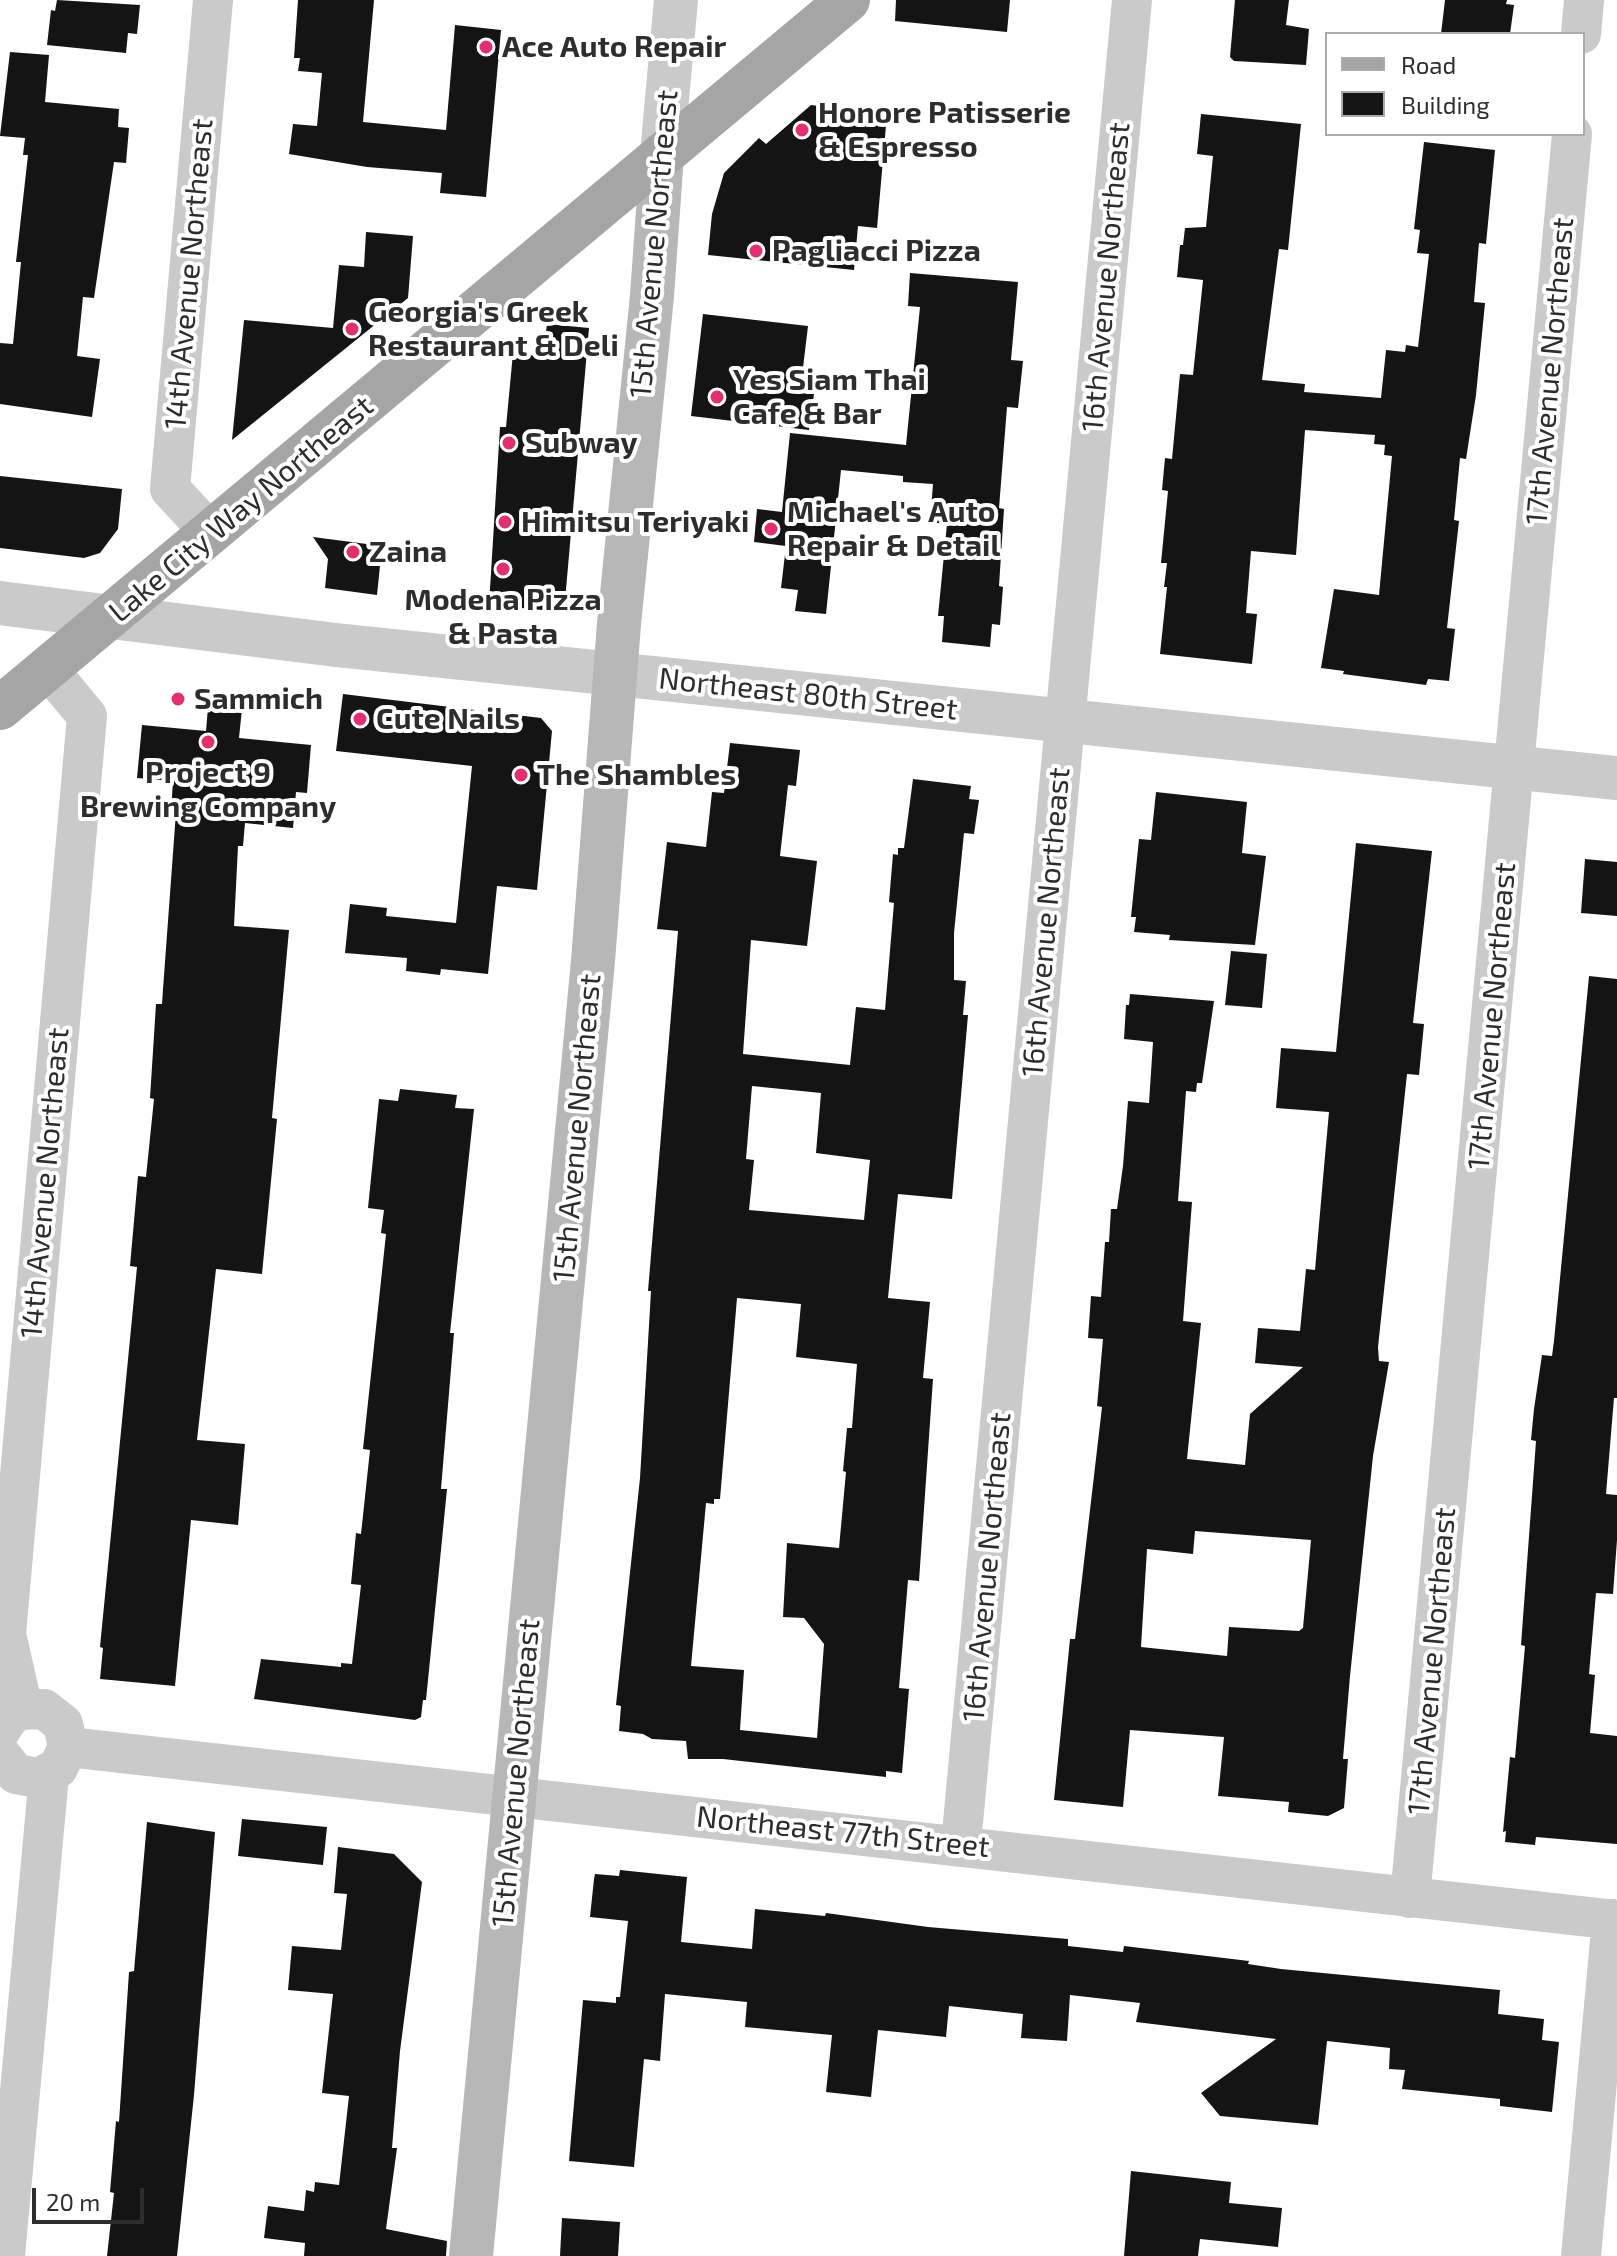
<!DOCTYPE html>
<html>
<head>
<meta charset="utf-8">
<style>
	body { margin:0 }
	#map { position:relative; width:1617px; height:2256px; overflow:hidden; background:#fff; font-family:"Exo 2",sans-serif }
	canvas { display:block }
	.legend { position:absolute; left:1325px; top:32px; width:260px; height:104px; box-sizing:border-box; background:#fff; border:2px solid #ababab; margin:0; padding:10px 14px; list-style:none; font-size:24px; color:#2d2d2d }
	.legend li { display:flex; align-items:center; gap:16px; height:40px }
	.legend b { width:40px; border:2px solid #ababab }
	.scale { position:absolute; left:32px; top:2188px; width:112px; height:36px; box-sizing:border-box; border:4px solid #2d2d2d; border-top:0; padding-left:10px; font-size:24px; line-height:28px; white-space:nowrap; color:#2d2d2d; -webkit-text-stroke:6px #fff; paint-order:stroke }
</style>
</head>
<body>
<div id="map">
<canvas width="1617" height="2256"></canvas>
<ul class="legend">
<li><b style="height:10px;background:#a5a5a5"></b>Road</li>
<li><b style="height:22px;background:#141414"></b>Building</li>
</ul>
<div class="scale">20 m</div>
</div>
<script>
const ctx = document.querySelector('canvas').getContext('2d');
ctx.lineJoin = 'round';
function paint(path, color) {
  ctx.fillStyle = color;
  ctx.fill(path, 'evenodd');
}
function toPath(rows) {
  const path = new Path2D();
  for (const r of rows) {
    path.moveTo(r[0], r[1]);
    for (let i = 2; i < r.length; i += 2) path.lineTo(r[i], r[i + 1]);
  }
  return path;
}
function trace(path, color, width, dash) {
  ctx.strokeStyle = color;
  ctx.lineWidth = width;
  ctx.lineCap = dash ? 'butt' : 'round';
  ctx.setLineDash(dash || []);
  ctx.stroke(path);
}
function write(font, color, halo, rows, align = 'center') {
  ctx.font = font + ' "Exo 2",sans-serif';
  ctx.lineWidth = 8;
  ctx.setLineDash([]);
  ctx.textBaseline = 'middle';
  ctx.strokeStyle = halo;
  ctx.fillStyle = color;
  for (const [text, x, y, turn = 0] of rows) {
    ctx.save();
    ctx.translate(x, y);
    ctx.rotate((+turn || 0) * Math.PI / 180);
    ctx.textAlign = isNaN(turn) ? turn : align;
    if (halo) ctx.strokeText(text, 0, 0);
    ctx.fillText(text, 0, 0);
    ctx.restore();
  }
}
const building = toPath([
	[57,0,140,5,137,34,128,33,126,53,47,45,51,10,55,11],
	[298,0,374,0,363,122,446,130,455,25,501,30,486,197,440,193,442,173,367,167,289,154,293,124,317,126,322,73,298,71,300,58,294,58],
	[896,0,1010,0,1007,32,895,21],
	[1235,0,1289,0,1286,25,1309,29,1306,65,1234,61,1230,57],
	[1445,0,1507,0,1506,4,1514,5,1510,34,1441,34],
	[10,52,49,55,45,102,119,109,118,127,129,128,126,163,114,162,94,298,83,297,77,356,100,359,92,417,0,404,0,343,13,344,21,262,16,262,28,155,23,155,25,138,0,136],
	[811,105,887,114,877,228,858,226,854,270,708,255,712,214,724,173,759,138,766,144],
	[1201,114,1301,124,1288,250,1279,249,1262,380,1305,384,1304,392,1381,398,1386,350,1405,352,1406,345,1418,347,1429,254,1417,253,1420,230,1414,229,1424,142,1495,150,1486,244,1479,243,1474,302,1485,303,1476,395,1466,459,1460,458,1454,520,1459,521,1447,628,1455,629,1449,681,1428,679,1426,685,1343,674,1344,671,1321,668,1334,589,1379,595,1392,456,1384,455,1385,445,1374,444,1375,435,1305,430,1296,555,1251,551,1246,613,1257,614,1252,664,1160,654,1167,587,1164,587,1167,563,1161,563,1168,491,1162,490,1165,458,1172,459,1180,374,1193,375,1203,280,1177,277,1180,245,1183,245,1185,228,1206,227,1213,156,1197,154],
	[366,232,413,236,408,298,232,440,244,320,333,328,339,265,364,267],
	[910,273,1018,282,1011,360,1023,361,1018,408,1007,407,999,508,1004,509,999,586,1003,587,1000,625,992,624,990,647,942,642,944,616,938,616,947,524,930,522,933,484,903,482,903,476,841,470,826,614,795,611,798,590,781,588,786,546,754,542,757,509,782,512,790,433,906,445,920,307,908,306],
	[703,314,808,326,800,393,814,394,809,430,691,416],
	[547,324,589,328,564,612,489,605,500,427,506,427,513,353,538,356,540,332,546,332],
	[0,476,122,489,118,529,100,553,84,558,0,548],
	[313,537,382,546,377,595,325,588,328,559],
	[343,694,541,718,552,731,537,890,497,886,488,974,441,969,440,975,406,971,407,958,345,953,350,904,387,908,386,916,456,923,472,766,336,751],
	[209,695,243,699,239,738,311,745,307,793,296,792,293,828,245,823,243,846,238,846,234,926,289,930,272,1118,277,1119,262,1274,216,1269,197,1440,245,1444,238,1525,191,1520,175,1686,100,1679,103,1648,100,1647,137,1267,130,1266,138,1176,146,1177,154,1099,150,1098,156,1004,162,1004,163,989,176,812,171,812,173,781,137,778,142,725,206,731],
	[730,743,800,750,796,786,788,785,780,856,817,861,807,946,751,940,743,1054,850,1065,856,1007,885,1010,894,903,889,902,893,854,898,855,898,848,904,848,913,779,971,786,969,799,979,800,974,834,964,833,954,933,954,980,966,981,963,1015,968,1015,952,1199,898,1194,888,1298,930,1302,923,1378,933,1379,919,1581,908,1580,899,1688,909,1689,902,1773,886,1771,886,1777,723,1759,688,1759,686,1741,652,1739,643,1734,619,1731,621,1706,616,1705,640,1478,651,1291,648,1291,678,931,657,929,667,842,706,847,712,792,724,793],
	[752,1086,821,1093,816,1153,870,1160,864,1220,749,1210,754,1160,746,1159],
	[737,1298,801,1304,796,1357,857,1364,852,1428,847,1428,843,1471,846,1472,839,1548,787,1543,783,1617,804,1618,824,1644,817,1738,740,1730,744,1670,691,1666,706,1503,714,1504,714,1499,720,1499],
	[1156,792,1247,802,1242,853,1266,856,1255,945,1169,940,1170,935,1134,932,1136,917,1131,917,1139,839,1151,840],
	[1356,843,1432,851,1413,1023,1424,1024,1419,1075,1407,1074,1378,1347,1379,1361,1389,1362,1373,1456,1350,1676,1343,1759,1348,1759,1344,1808,1328,1816,1288,1812,1289,1802,1218,1796,1224,1737,1130,1730,1123,1807,1054,1800,1070,1639,1075,1639,1102,1407,1097,1406,1103,1339,1088,1338,1091,1296,1101,1297,1105,1242,1109,1242,1111,1209,1117,1209,1123,1166,1128,1101,1149,1103,1153,1042,1124,1039,1126,1005,1129,1005,1130,994,1214,1001,1202,1083,1197,1083,1196,1092,1186,1091,1178,1201,1192,1202,1183,1321,1201,1323,1187,1459,1245,1465,1250,1414,1303,1367,1255,1363,1258,1328,1300,1331,1306,1269,1315,1270,1325,1156,1329,1112,1276,1108,1281,1048,1336,1052],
	[1195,1531,1311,1540,1303,1628,1299,1631,1229,1627,1227,1656,1141,1647,1147,1549,1193,1554],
	[1585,859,1617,862,1617,916,1581,913],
	[1231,951,1267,954,1262,1008,1225,1005],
	[1589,976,1617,979,1617,1398,1614,1398,1606,1494,1617,1495,1617,1540,1613,1594,1596,1593,1589,1674,1595,1675,1590,1733,1617,1736,1617,1844,1536,1837,1535,1845,1505,1842,1506,1831,1503,1832,1510,1757,1515,1758,1525,1646,1521,1645,1536,1441,1531,1440,1534,1409,1542,1355,1552,1356,1554,1341],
	[400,1089,457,1095,455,1108,474,1109,450,1333,454,1333,441,1489,447,1489,440,1560,426,1700,423,1700,421,1717,415,1720,254,1699,261,1659,341,1667,341,1663,352,1664,361,1585,351,1584,356,1533,361,1534,370,1450,363,1449,386,1234,381,1233,384,1210,368,1208,379,1099,398,1101],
	[242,1819,327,1827,323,1865,238,1856],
	[147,1822,215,1832,194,2095,177,2256,107,2256,114,2193,110,2192,116,2121,119,2122,129,1972,134,1971],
	[338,1847,394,1854,422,1882,400,2051,392,2148,397,2148,386,2229,447,2241,446,2256,304,2256,305,2243,264,2238,268,2206,304,2211,306,2190,314,2192,315,2182,339,2185,349,2096,322,2093,333,1994,288,1990,292,1946,341,1950,347,1894,334,1893],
	[620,1870,687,1877,681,1942,752,1949,755,1909,825,1916,826,1913,928,1927,1068,1939,1068,1946,1123,1952,1124,1946,1249,1961,1248,1964,1281,1969,1500,1990,1498,2014,1544,2019,1542,2040,1559,2042,1552,2112,1500,2106,1500,2099,1402,2089,1405,2070,1389,2069,1390,2048,1327,2041,1318,2125,1220,2116,1201,2093,1276,2039,1136,2022,1140,2003,1070,1995,1067,2041,1021,2038,1023,2014,949,2006,946,2037,878,2030,871,2097,826,2092,832,2035,745,2027,747,2002,665,1994,660,2061,644,2059,634,2167,569,2161,583,2000,616,2003,616,1997,620,1997,628,1921,590,1917,594,1879,595,1874,619,1876],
	[1131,2171,1231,2182,1229,2203,1282,2208,1278,2247,1200,2239,1198,2256,1124,2256],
	[562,2218,620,2222,618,2256,560,2256]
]);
const minor = toPath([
	[1581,34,1584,0],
	[211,533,170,489,213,0],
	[23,1709,6,1634,87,716,48,669],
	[0,1731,10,1716,20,1710,44,1709,63,1724,68,1747,58,1768,38,1778,16,1774,0,1754],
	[68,1747,1617,1920],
	[961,1844,1132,0],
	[1410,1898,1572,134],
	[5,2256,49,1775],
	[1581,2256,1612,1919]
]);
const tertiary = toPath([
	[662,154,676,0],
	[0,603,336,645,1617,778]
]);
const secondary = toPath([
	[471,2256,593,961,619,624,652,296,662,154]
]);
const primary = toPath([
	[0,708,848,0]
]);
const markers = [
	[486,47,8,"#e32f70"],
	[802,130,8,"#e32f70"],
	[756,251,8,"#e32f70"],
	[352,329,8,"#e32f70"],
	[717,397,8,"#e32f70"],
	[509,443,8,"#e32f70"],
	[505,522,8,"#e32f70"],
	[771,529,8,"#e32f70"],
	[353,552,8,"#e32f70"],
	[503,569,8,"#e32f70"],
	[178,699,8,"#e32f70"],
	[360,719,8,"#e32f70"],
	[208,742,8,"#e32f70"],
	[521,775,8,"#e32f70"]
];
const poiNames = [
	["Ace Auto Repair",502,47],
	["Honore Patisserie",818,113],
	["& Espresso",818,147],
	["Pagliacci Pizza",772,251],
	["Georgia's Greek",368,312],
	["Restaurant & Deli",368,346],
	["Yes Siam Thai",733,380],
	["Cafe & Bar",733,414],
	["Subway",525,443],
	["Michael's Auto",787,512],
	["Repair & Detail",787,546],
	["Himitsu Teriyaki",521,522],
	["Zaina",369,552],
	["Modena Pizza",503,600,"center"],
	["& Pasta",503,634,"center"],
	["Sammich",194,699],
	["Cute Nails",376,719],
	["Project 9",208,773,"center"],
	["Brewing Company",208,807,"center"],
	["The Shambles",537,775]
];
const streetNames = [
	["15th Avenue Northeast",654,244,-85],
	["14th Avenue Northeast",189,274,-85],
	["16th Avenue Northeast",1106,277,-85],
	["17th Avenue Northeast",1550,371,-85],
	["Lake City Way Northeast",241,509,-40],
	["Northeast 80th Street",808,694,6],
	["16th Avenue Northeast",1046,922,-85],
	["17th Avenue Northeast",1492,1016,-85],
	["15th Avenue Northeast",577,1128,-85],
	["14th Avenue Northeast",45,1183,-85],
	["16th Avenue Northeast",987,1567,-85],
	["17th Avenue Northeast",1432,1661,-85],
	["15th Avenue Northeast",516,1773,-85],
	["Northeast 77th Street",843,1832,6]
];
paint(building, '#141414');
trace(minor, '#cacaca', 40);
trace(tertiary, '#cacaca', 44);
trace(secondary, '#b7b7b7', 44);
trace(primary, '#a5a5a5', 44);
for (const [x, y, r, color] of markers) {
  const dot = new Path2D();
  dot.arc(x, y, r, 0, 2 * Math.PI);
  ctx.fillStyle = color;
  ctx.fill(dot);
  trace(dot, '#fff', 3);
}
write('bold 30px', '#2d2d2d', '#fff', poiNames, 'left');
write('30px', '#2d2d2d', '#fff', streetNames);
</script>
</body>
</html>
